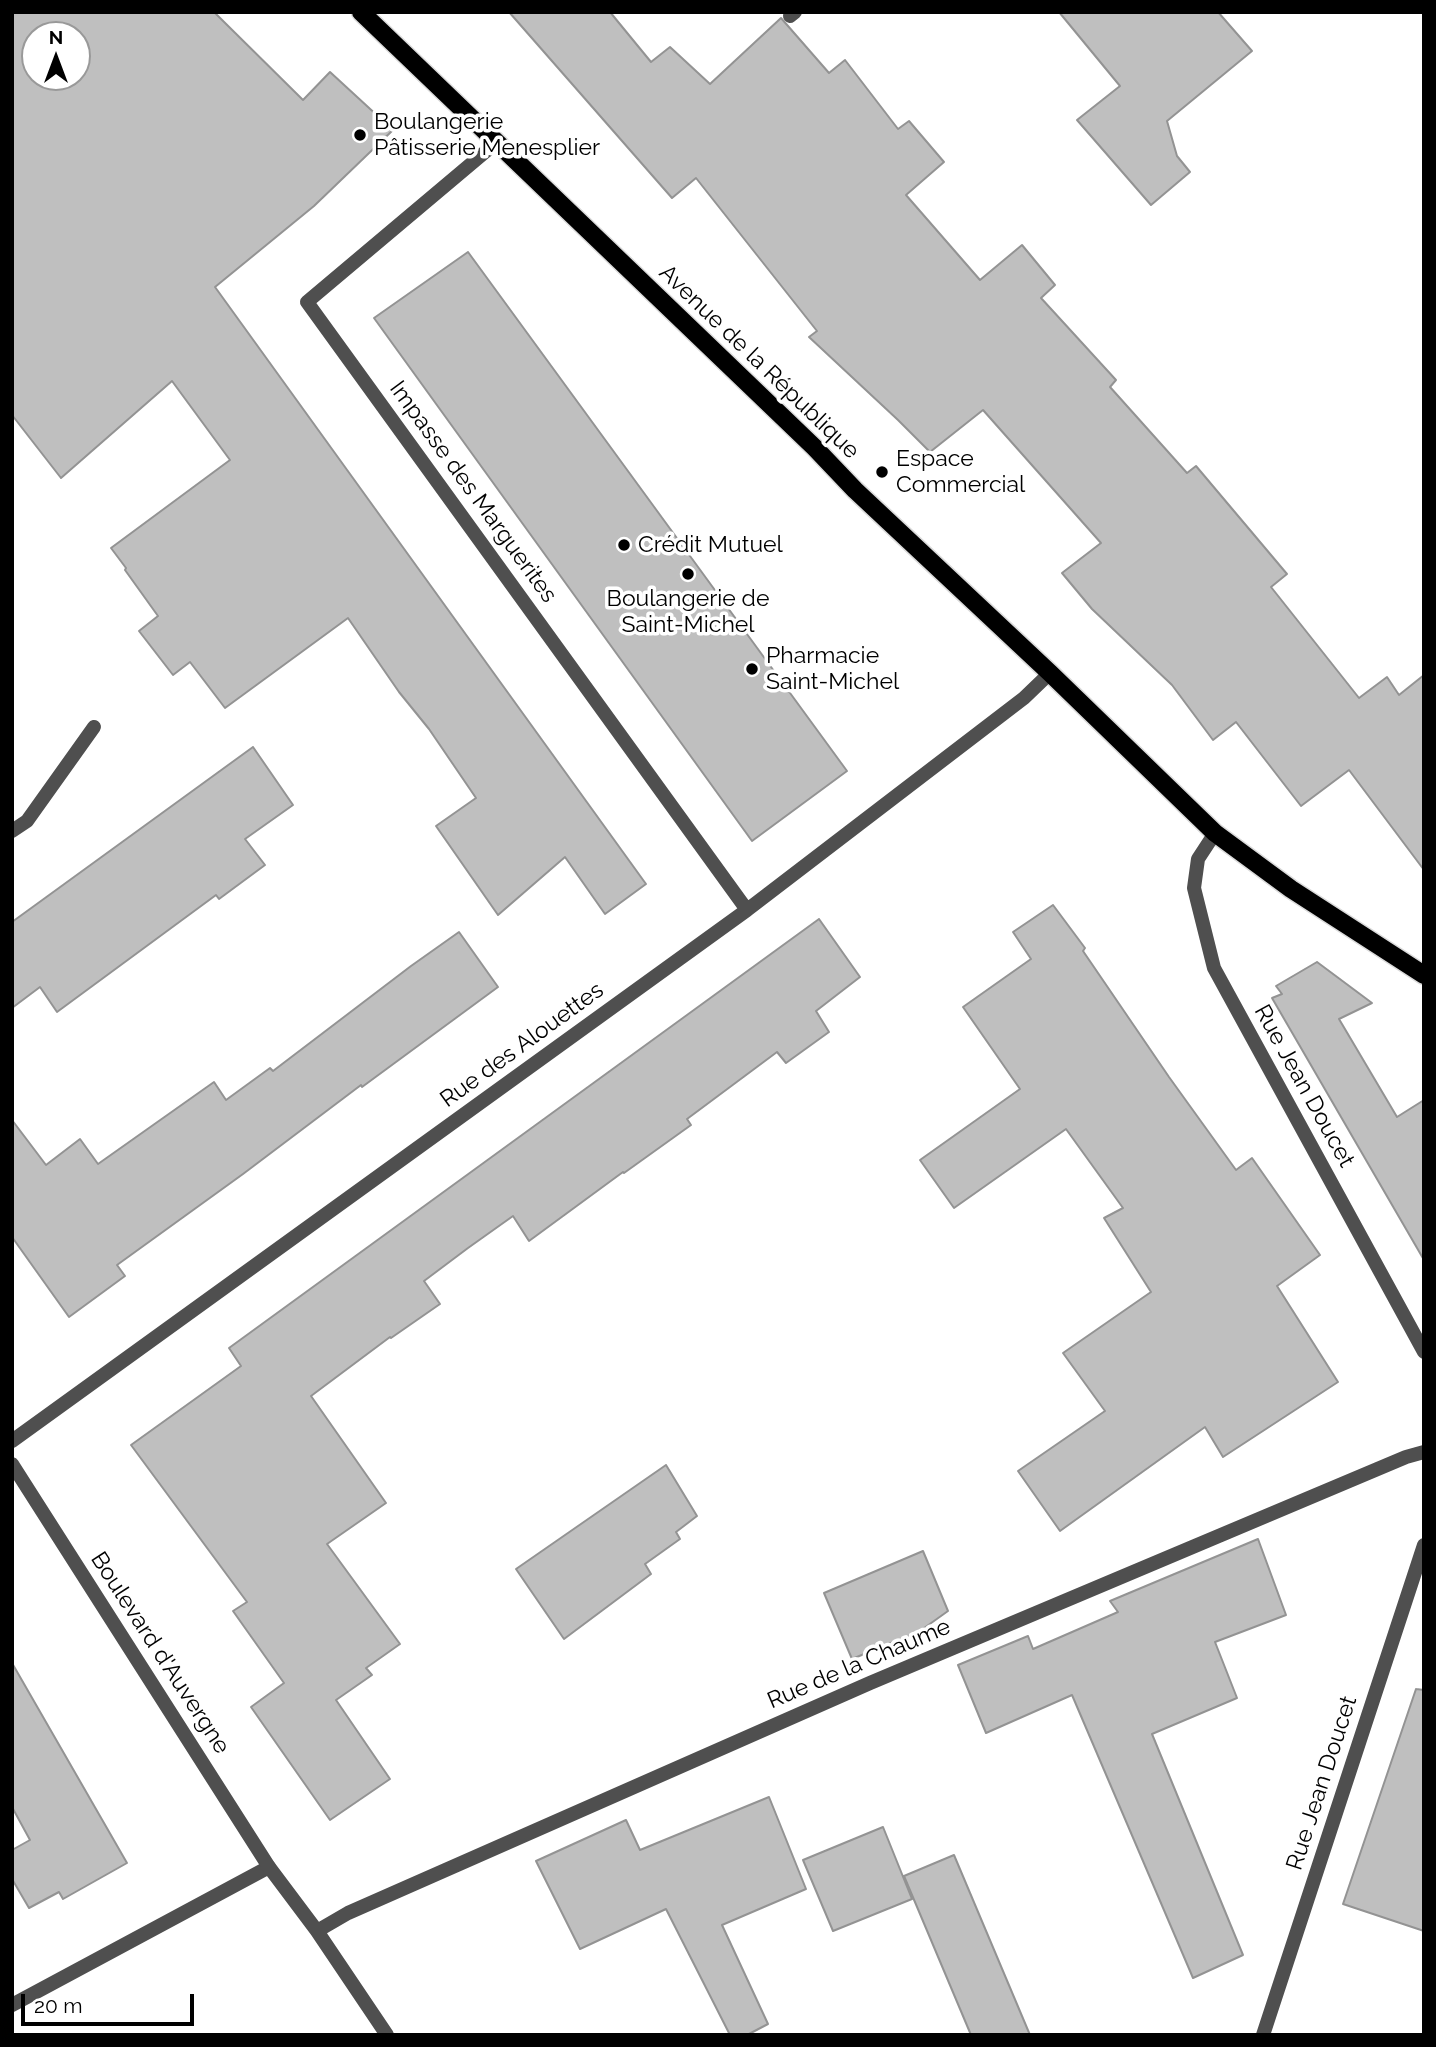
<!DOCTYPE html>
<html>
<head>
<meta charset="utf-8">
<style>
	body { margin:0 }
	#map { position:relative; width:1436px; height:2047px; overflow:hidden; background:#fff; font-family:Raleway,sans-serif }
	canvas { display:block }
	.frame { position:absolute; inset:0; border:14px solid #000; pointer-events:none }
	.north { position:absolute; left:21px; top:21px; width:70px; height:70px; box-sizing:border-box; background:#fff; border:2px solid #999; border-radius:50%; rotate:0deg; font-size:19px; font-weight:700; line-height:28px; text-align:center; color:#000 }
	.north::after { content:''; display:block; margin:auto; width:24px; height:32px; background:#000; clip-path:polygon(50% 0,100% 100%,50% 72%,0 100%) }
	.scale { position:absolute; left:21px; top:1994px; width:173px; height:32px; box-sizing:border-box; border:4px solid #000; border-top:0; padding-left:9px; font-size:21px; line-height:24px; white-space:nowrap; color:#000; -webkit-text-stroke:5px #fff; paint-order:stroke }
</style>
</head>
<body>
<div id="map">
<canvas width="1436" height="2047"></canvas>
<div class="frame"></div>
<div class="north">N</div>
<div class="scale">20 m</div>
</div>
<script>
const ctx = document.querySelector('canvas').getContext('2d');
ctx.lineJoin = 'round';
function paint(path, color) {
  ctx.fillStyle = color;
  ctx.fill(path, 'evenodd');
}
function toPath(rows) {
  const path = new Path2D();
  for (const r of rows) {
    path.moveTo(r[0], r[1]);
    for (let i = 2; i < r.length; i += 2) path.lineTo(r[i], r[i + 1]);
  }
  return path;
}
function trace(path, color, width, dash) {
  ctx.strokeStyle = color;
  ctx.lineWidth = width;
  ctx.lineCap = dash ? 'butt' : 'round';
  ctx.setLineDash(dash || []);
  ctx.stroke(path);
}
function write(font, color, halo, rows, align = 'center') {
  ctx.font = font + ' Raleway,sans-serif';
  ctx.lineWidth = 7;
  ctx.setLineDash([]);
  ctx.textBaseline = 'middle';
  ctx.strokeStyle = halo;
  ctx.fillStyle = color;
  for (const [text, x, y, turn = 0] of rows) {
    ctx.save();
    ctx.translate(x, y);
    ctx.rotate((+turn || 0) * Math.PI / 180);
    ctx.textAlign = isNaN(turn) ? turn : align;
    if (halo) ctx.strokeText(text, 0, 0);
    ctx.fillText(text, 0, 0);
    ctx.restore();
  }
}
const building = toPath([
	[12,12,214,12,303,100,330,72,393,130,314,206,215,287,646,884,605,914,565,857,498,915,436,826,476,798,429,729,399,692,348,618,225,708,190,662,173,675,139,631,158,616,125,570,126,568,111,548,230,460,172,381,61,478,12,415,12,12],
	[35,35,77,35,77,77,35,77,35,35],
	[509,12,610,12,651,62,670,47,710,84,781,18,829,73,845,60,898,129,909,121,944,162,906,195,980,280,1022,245,1055,285,1041,298,1116,380,1110,387,1187,473,1196,466,1287,574,1271,587,1359,698,1387,677,1399,695,1424,675,1424,870,1349,770,1301,806,1236,722,1213,740,1172,685,1092,609,1062,573,1101,543,983,410,930,452,898,420,809,337,817,331,696,178,672,198,509,12],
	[1059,12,1218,12,1252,51,1167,121,1177,156,1190,172,1151,205,1077,120,1120,86,1059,12],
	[468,252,847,771,752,841,374,318,468,252],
	[253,747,293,805,245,839,265,865,219,899,216,895,57,1012,40,987,12,1008,12,922,253,747],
	[1053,905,1085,948,1083,951,1169,1077,1236,1170,1252,1158,1320,1255,1277,1286,1338,1382,1223,1457,1205,1427,1060,1531,1018,1471,1105,1411,1063,1353,1151,1292,1104,1218,1123,1208,1066,1129,954,1208,920,1160,1020,1089,963,1007,1031,959,1013,932,1053,905],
	[819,919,860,977,816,1011,829,1032,786,1063,777,1052,687,1119,691,1125,624,1173,623,1172,529,1241,513,1216,468,1248,424,1281,440,1304,391,1338,390,1337,311,1396,386,1503,327,1544,400,1644,366,1668,372,1675,336,1700,390,1779,330,1820,251,1707,284,1683,233,1611,247,1602,131,1445,241,1366,229,1348,819,919],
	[459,932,498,987,362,1087,361,1085,243,1174,117,1265,125,1276,69,1317,12,1237,12,1120,46,1165,80,1139,98,1164,214,1082,226,1100,270,1068,273,1071,411,966,459,932],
	[1317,962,1372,1003,1339,1019,1397,1117,1424,1100,1424,1260,1272,998,1282,994,1276,986,1317,962],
	[666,1465,697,1516,676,1532,680,1539,645,1564,651,1574,564,1639,516,1569,666,1465],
	[1258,1539,1286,1615,1215,1642,1237,1698,1152,1734,1243,1955,1193,1978,1072,1695,986,1733,958,1665,1028,1636,1033,1649,1118,1612,1110,1601,1258,1539],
	[923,1551,948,1611,920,1631,852,1659,824,1593,923,1551],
	[12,1663,127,1863,63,1899,59,1892,29,1908,12,1879,12,1850,30,1840,12,1807,12,1663],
	[1416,1689,1424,1690,1424,1931,1343,1904,1416,1689],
	[769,1797,806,1889,722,1925,768,2024,747,2035,730,2035,666,1909,580,1949,536,1861,626,1820,640,1850,769,1797],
	[883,1827,912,1899,833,1931,803,1860,883,1827],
	[954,1855,1030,2035,971,2035,904,1876,954,1855]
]);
const lane = toPath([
	[790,16,795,12],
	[12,2005,269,1867]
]);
const street = toPath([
	[497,142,307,302,747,910],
	[12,831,27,821,94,727],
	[1215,833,1198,859,1194,888,1214,968,1424,1352],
	[12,1441,747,910,1024,698,1050,673],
	[12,1464,269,1867,317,1931,387,2035],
	[317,1931,348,1913,870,1683,1406,1457,1424,1452],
	[1263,2035,1424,1545]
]);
const primary = toPath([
	[361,12,815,448,855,490,1050,673,1215,833,1291,889,1424,975]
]);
const markers = [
	[360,135,7,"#000"],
	[882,472,7,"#000"],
	[624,545,7,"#000"],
	[688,574,7,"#000"],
	[752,669,7,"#000"]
];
const poiNames = [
	["Boulangerie",374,122],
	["Pâtisserie Menesplier",374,148],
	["Espace",896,459],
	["Commercial",896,485],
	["Crédit Mutuel",638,545],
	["Boulangerie de",688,599,"center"],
	["Saint-Michel",688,625,"center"],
	["Pharmacie",766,656],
	["Saint-Michel",766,682]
];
const streetNames = [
	["Avenue de la République",759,362,44],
	["Impasse des Marguerites",473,492,54],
	["Rue des Alouettes",522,1045,-36],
	["Rue Jean Doucet",1304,1086,61],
	["Boulevard d'Auvergne",160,1653,57],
	["Rue de la Chaume",859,1664,-23],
	["Rue Jean Doucet",1322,1783,-72]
];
paint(building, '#bfbfbf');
trace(building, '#939393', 2);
trace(primary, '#dbdbdb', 21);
trace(lane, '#4f4f4f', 14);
trace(street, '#4f4f4f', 14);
trace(primary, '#000', 18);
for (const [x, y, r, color] of markers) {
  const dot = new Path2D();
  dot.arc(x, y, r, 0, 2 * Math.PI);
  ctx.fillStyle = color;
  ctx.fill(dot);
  trace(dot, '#fff', 2.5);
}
write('23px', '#000', '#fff', poiNames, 'left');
write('23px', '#000', '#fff', streetNames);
</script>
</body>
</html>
